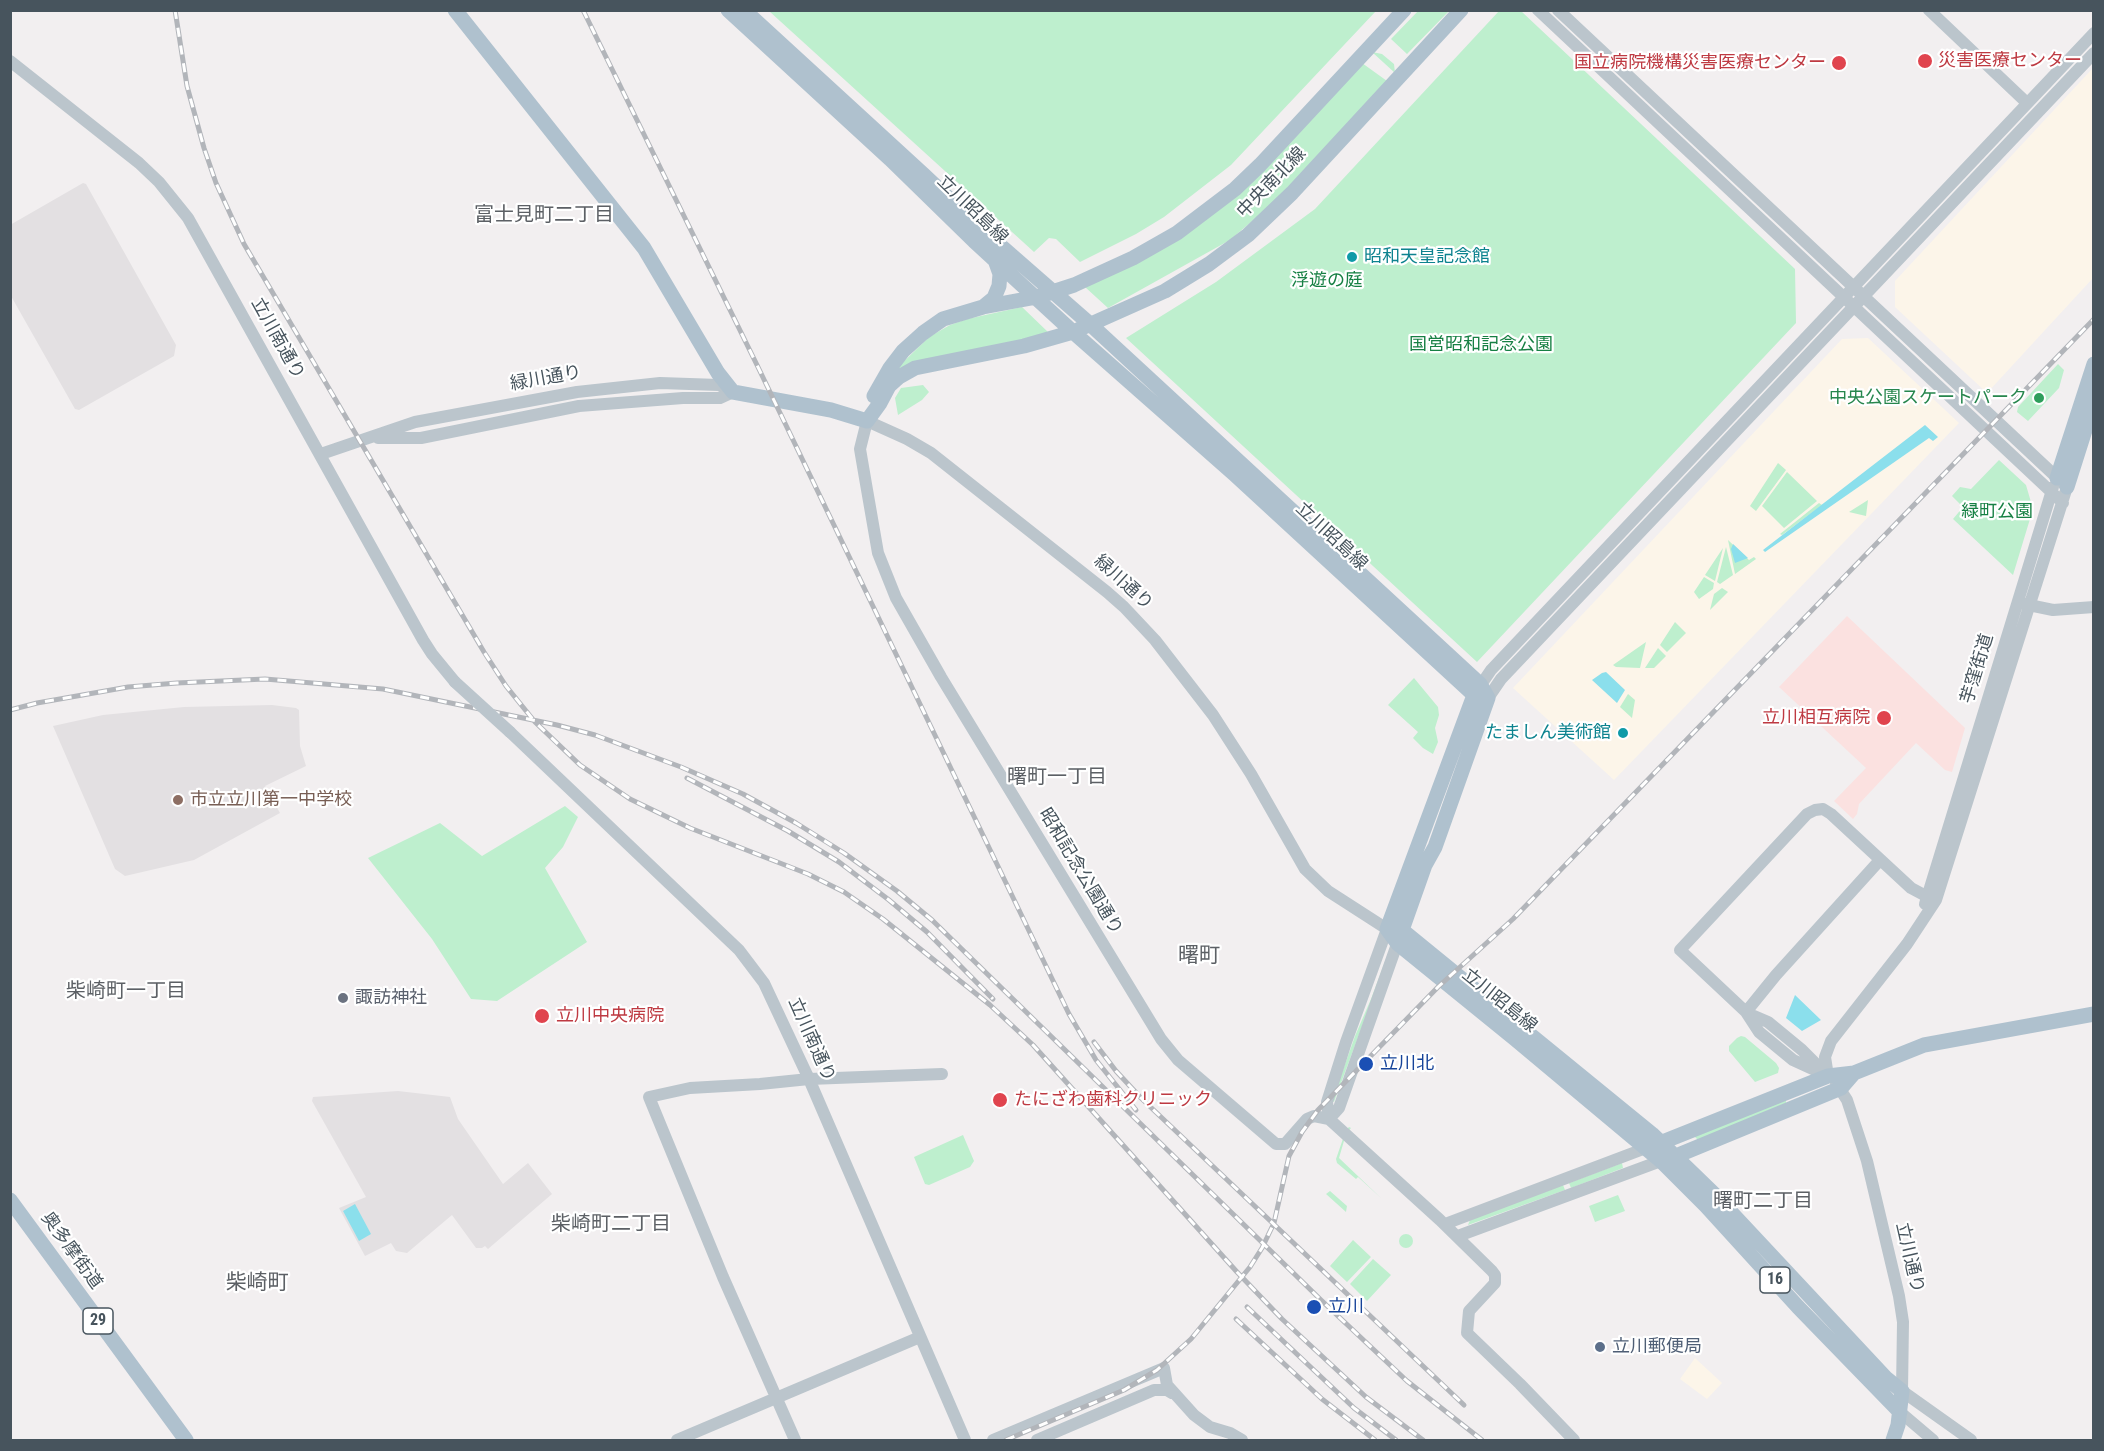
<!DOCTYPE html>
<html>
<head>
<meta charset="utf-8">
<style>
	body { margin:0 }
	#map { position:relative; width:2104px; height:1451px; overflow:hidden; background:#f2eff0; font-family:"Roboto Condensed",sans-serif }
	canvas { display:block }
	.frame { position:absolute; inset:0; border:12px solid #47545d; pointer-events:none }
</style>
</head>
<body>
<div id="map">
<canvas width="2104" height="1451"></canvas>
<div class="frame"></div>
</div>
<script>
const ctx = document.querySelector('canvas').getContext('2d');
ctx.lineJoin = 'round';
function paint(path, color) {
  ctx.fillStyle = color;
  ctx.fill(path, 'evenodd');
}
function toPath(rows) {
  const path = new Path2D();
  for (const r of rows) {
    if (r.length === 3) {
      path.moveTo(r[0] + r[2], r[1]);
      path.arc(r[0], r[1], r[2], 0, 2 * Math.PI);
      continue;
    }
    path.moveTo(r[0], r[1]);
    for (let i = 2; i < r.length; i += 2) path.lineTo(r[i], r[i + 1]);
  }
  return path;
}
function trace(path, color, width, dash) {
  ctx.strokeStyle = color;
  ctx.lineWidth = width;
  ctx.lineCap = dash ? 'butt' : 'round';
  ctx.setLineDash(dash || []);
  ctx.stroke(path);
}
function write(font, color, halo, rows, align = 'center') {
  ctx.font = font + ' "Roboto Condensed","Noto Sans JP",sans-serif';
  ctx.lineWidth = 4.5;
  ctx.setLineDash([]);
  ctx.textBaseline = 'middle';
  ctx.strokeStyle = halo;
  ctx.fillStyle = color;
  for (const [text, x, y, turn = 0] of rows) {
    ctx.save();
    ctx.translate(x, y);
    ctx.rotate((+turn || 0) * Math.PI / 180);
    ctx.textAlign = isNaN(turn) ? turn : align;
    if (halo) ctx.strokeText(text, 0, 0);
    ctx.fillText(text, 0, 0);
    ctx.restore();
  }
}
const commercial = toPath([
	[2093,68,2093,278,1987,393,1895,307,1895,281],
	[1868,338,1959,423,1614,780,1513,688,1842,339],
	[1695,1358,1722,1383,1707,1399,1680,1379]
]);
const education = toPath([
	[83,183,86,184,176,345,174,356,79,410,75,409,11,296,10,225],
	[272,705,296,708,299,710,300,746,306,766,265,786,280,813,194,860,125,876,115,869,53,726,103,715,184,707],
	[398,1091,450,1097,458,1119,503,1184,528,1163,552,1194,488,1249,485,1246,482,1248,476,1248,452,1215,407,1253,396,1251,391,1243,365,1256,339,1208,366,1197,312,1101,313,1097]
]);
const medical = toPath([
	[1847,616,1965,728,1952,772,1945,770,1916,743,1859,804,1857,814,1853,819,1834,801,1866,768,1779,687]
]);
const green = toPath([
	[1419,10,1449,11,1407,54,1391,39],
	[769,11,1376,11,1231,165,1164,217,1136,234,1080,262,1056,239,1049,238,1034,252],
	[1499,11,1521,11,1795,269,1796,323,1477,662,1126,338,1216,282,1315,209],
	[1372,52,1382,54,1394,64,1395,73],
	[1362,63,1387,81,1278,199,1230,240,1108,308,1085,287,1174,242],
	[1022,307,1049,333,892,373,929,337,950,325,967,319],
	[2058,364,2064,370,2059,388,2028,421,2017,412,2018,407],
	[923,385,929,392,922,400,898,415,895,398,901,388],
	[1999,460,2026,485,2033,509,2013,575,1953,519,1963,507,1952,496,1960,487,1971,489],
	[1778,463,1786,470,1756,511,1750,506],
	[1787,472,1817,501,1784,528,1762,506],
	[1868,500,1866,516,1849,512],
	[1819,503,1822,505,1782,535,1780,534],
	[1728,540,1749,560,1754,557,1756,559,1735,574],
	[1726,547,1733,575,1720,584,1717,582],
	[1723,548,1715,581,1705,575],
	[1704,577,1714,583,1713,589,1699,599,1694,592],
	[1722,588,1728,592,1710,610,1714,594],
	[1675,622,1686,633,1667,652,1660,645],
	[1646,642,1640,668,1616,667,1613,665],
	[1658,648,1666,656,1654,668,1645,668],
	[1414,678,1438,707,1439,715,1435,728,1438,742,1433,754,1423,748,1413,738,1418,732,1388,705],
	[1628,694,1635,700,1632,718,1620,707],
	[565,806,578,817,563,847,545,868,587,942,497,1001,471,999,432,939,368,858,440,823,482,856],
	[1386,959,1387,959,1334,1102,1332,1101,1355,1036,1371,999],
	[1741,1036,1745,1037,1776,1063,1779,1068,1778,1073,1755,1082,1729,1051,1729,1046,1737,1038],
	[1786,1100,1786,1103,1698,1140,1694,1136],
	[1349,1127,1351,1128,1346,1134,1339,1158,1382,1199,1358,1177,1356,1179,1337,1163,1336,1159,1346,1130],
	[963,1135,974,1161,970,1167,929,1185,925,1184,914,1157],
	[1622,1163,1623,1168,1571,1188,1569,1183],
	[1563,1185,1565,1190,1468,1225,1470,1220],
	[1330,1191,1347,1206,1346,1212,1326,1194],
	[1618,1195,1625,1211,1595,1222,1589,1206],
	[1406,1241,7],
	[1353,1240,1371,1257,1347,1282,1330,1266],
	[1373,1259,1391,1275,1367,1301,1350,1284]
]);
const water = toPath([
	[1925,425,1938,437,1933,441,1929,438,1765,552,1763,550],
	[1733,544,1748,558,1735,563,1731,549],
	[1606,672,1625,690,1617,703,1592,680,1602,673],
	[1795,995,1821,1020,1802,1031,1786,1018],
	[355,1204,371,1234,359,1241,343,1211]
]);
const minor = toPath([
	[1538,10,2063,503],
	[1558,10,2067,487,1936,900,1907,944,1831,1041,1825,1057,1828,1076],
	[1929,10,2027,103],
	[2094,33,1491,670,1474,695,1488,698,1501,679,2094,53],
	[10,61,139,163,159,182,188,218,423,640,432,654,455,682],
	[867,421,907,439,931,453,1107,592,1124,607,1155,640,1213,715,1251,774,1305,869,1328,891,1387,929,1402,930,1339,1108,1329,1119,1314,1116,1307,1119,1285,1144,1276,1144,1178,1060,1161,1039,941,677,896,598,878,553,866,484,860,449,867,421],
	[378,438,421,438,579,406,683,398,720,398,733,392],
	[321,454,415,422,577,392,660,383,719,385,732,392],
	[2024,604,2053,610,2094,607],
	[510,732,739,950,764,983,809,1079,965,1440],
	[1925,904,2053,487],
	[1387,929,1346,1042,1327,1102,1329,1119,1440,1220,1492,1271,1495,1275,1495,1283,1469,1311,1467,1333,1520,1384,1574,1440],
	[1746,1012,1776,975,1880,860],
	[1747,1013,1768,1022,1802,1050,1823,1071],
	[1828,1076,1793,1060,1759,1032,1746,1012,1680,950,1807,814,1815,810,1823,809,1831,814,1911,888,1926,896],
	[1836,1083,1847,1100,1867,1161,1899,1296,1903,1322,1902,1391,1971,1440],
	[1445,1224,1646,1148],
	[1458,1236,1666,1159],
	[1164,1368,1167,1385,1194,1415,1210,1427,1230,1433,1242,1440],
	[1900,1412,1933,1440],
	[677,1440,920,1337],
	[795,1440,723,1277,649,1097,690,1088,760,1084,809,1079,942,1074],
	[993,1440,1164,1368],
	[1037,1440,1154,1390,1167,1390,1172,1393]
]);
const major = toPath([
	[455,10,644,248,718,373,733,392,831,410,867,421],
	[728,10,890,159,974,241,1073,332,1234,474,1474,695,1387,929,1398,944,1515,1039,1661,1161,1706,1206,1798,1307,1900,1412],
	[744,10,924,175,979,227,1091,325,1480,684,1488,698,1435,847,1425,865,1402,930,1652,1134,1715,1195,1886,1378,1902,1391,1898,1425,1893,1440],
	[983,307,994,298,999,286,1000,274,995,260],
	[874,396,890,368,903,351,923,333,943,319,983,307,1037,297,1074,285,1133,258,1177,233,1235,189,1260,165,1404,10],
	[867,421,880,403,889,386,899,377,915,368,1024,346,1073,332,1165,291,1209,264,1248,235,1292,193,1461,10],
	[2057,478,2094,364],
	[2067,487,2094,402],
	[1655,1145,1828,1076,1854,1073,1924,1045,2094,1014],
	[1676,1156,1841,1088,1854,1073],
	[10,1200,186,1440]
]);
const rail = toPath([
	[175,10,187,86,204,148,216,183,244,244,484,652,506,686,535,722,580,765,630,799,690,828,808,874,844,892,883,919,990,1005,1033,1045,1237,1272,1282,1319,1366,1397,1423,1440],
	[583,10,757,365,1069,1014,1096,1060,1136,1110],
	[10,710,37,703,128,687,177,683,265,679,383,689,557,725,595,735,681,767,743,794,796,823,844,853,897,891,932,920,1321,1300,1407,1381,1482,1440],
	[687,778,788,831,839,862,889,900,927,932,993,999],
	[1094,1042,1116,1071,1141,1098,1464,1405],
	[1247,1307,1354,1408,1396,1440],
	[1236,1319,1322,1399,1375,1440],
	[1006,1440,1124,1390,1157,1370,1191,1339,1250,1267,1262,1248,1274,1223,1289,1156,1302,1132,1318,1110,1438,987,1513,919,2094,319]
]);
const minorBridge = toPath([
	[455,682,510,732]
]);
const markers = [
	[1925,61,8,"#e0444e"],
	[1839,63,8,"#e0444e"],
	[1352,257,6,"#0f9aa8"],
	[2039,398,6,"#2e9e5b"],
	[1884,718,8,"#e0444e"],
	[1623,733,6,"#0f9aa8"],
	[178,800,6,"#8d6e63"],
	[343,998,6,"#6b7280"],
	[542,1016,8,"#e0444e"],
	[1366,1064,8,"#1a4fb4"],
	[1000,1100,8,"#e0444e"],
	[1314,1307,8,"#1a4fb4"],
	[1600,1347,6,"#5c6f8a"]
];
const shields = [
	[1775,1280,30],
	[98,1321,30]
];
const shieldNames = [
	["16",1775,1280],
	["29",98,1321]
];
const healthNames = [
	["災害医療センター",1938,61],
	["国立病院機構災害医療センター",1826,63,"right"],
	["立川相互病院",1870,718,"right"],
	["立川中央病院",556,1016],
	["たにざわ歯科クリニック",1014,1100]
];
const streetNames = [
	["中央南北線",1272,183,-46],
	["立川昭島線",972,210,44],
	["立川南通り",277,339,61],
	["緑川通り",546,379,-10],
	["立川昭島線",1331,537,43],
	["緑川通り",1123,583,42],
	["芋窪街道",1978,669,-73],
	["昭和記念公園通り",1080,872,59],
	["立川昭島線",1499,1001,39],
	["立川南通り",811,1040,66],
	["奥多摩街道",71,1251,54],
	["立川通り",1909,1258,77]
];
const cultureNames = [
	["昭和天皇記念館",1364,257],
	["たましん美術館",1611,733,"right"]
];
const parkNames = [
	["浮遊の庭",1327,281],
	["国営昭和記念公園",1481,345],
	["緑町公園",1997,512]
];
const leisureNames = [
	["中央公園スケートパーク",2027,398]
];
const educationNames = [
	["市立立川第一中学校",190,800]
];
const worshipNames = [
	["諏訪神社",355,998]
];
const transitNames = [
	["立川北",1380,1064],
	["立川",1328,1307]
];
const serviceNames = [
	["立川郵便局",1612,1347]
];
const neighbourhoodNames = [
	["富士見町二丁目",544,216],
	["曙町一丁目",1057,778],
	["柴崎町一丁目",126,992],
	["曙町二丁目",1763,1202],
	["柴崎町二丁目",611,1225]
];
const quarterNames = [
	["曙町",1199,957],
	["柴崎町",257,1284]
];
paint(commercial, '#fcf5e9');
paint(education, '#e3e0e2');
paint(medical, '#fbe1e0');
paint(green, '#beefce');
paint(water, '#8bdfec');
trace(minor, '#bbc5cc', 12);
trace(major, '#afc1ce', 15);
trace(rail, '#b2b5ba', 5);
trace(rail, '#fff', 3, [9]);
trace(minorBridge, '#bbc5cc', 12);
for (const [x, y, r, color] of markers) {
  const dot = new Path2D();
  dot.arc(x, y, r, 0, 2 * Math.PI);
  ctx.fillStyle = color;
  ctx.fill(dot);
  trace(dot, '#fff', 2);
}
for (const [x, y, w] of shields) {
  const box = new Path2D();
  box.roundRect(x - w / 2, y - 13, w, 26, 4.5);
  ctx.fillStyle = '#fff';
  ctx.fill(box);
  trace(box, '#47545d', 1.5);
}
write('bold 16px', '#47545d', null, shieldNames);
write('18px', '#be3a42', '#fff', healthNames, 'left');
write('18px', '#47545d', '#fff', streetNames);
write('18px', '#0d838f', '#fff', cultureNames, 'left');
write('18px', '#178044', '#fff', parkNames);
write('18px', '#27864d', '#fff', leisureNames, 'right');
write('18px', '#785e54', '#fff', educationNames, 'left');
write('18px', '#5b616d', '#fff', worshipNames, 'left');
write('18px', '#164399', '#fff', transitNames, 'left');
write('18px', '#4e5e75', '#fff', serviceNames, 'left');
write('20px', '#5c6065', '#fff', neighbourhoodNames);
write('21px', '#5c6065', '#fff', quarterNames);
</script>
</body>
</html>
